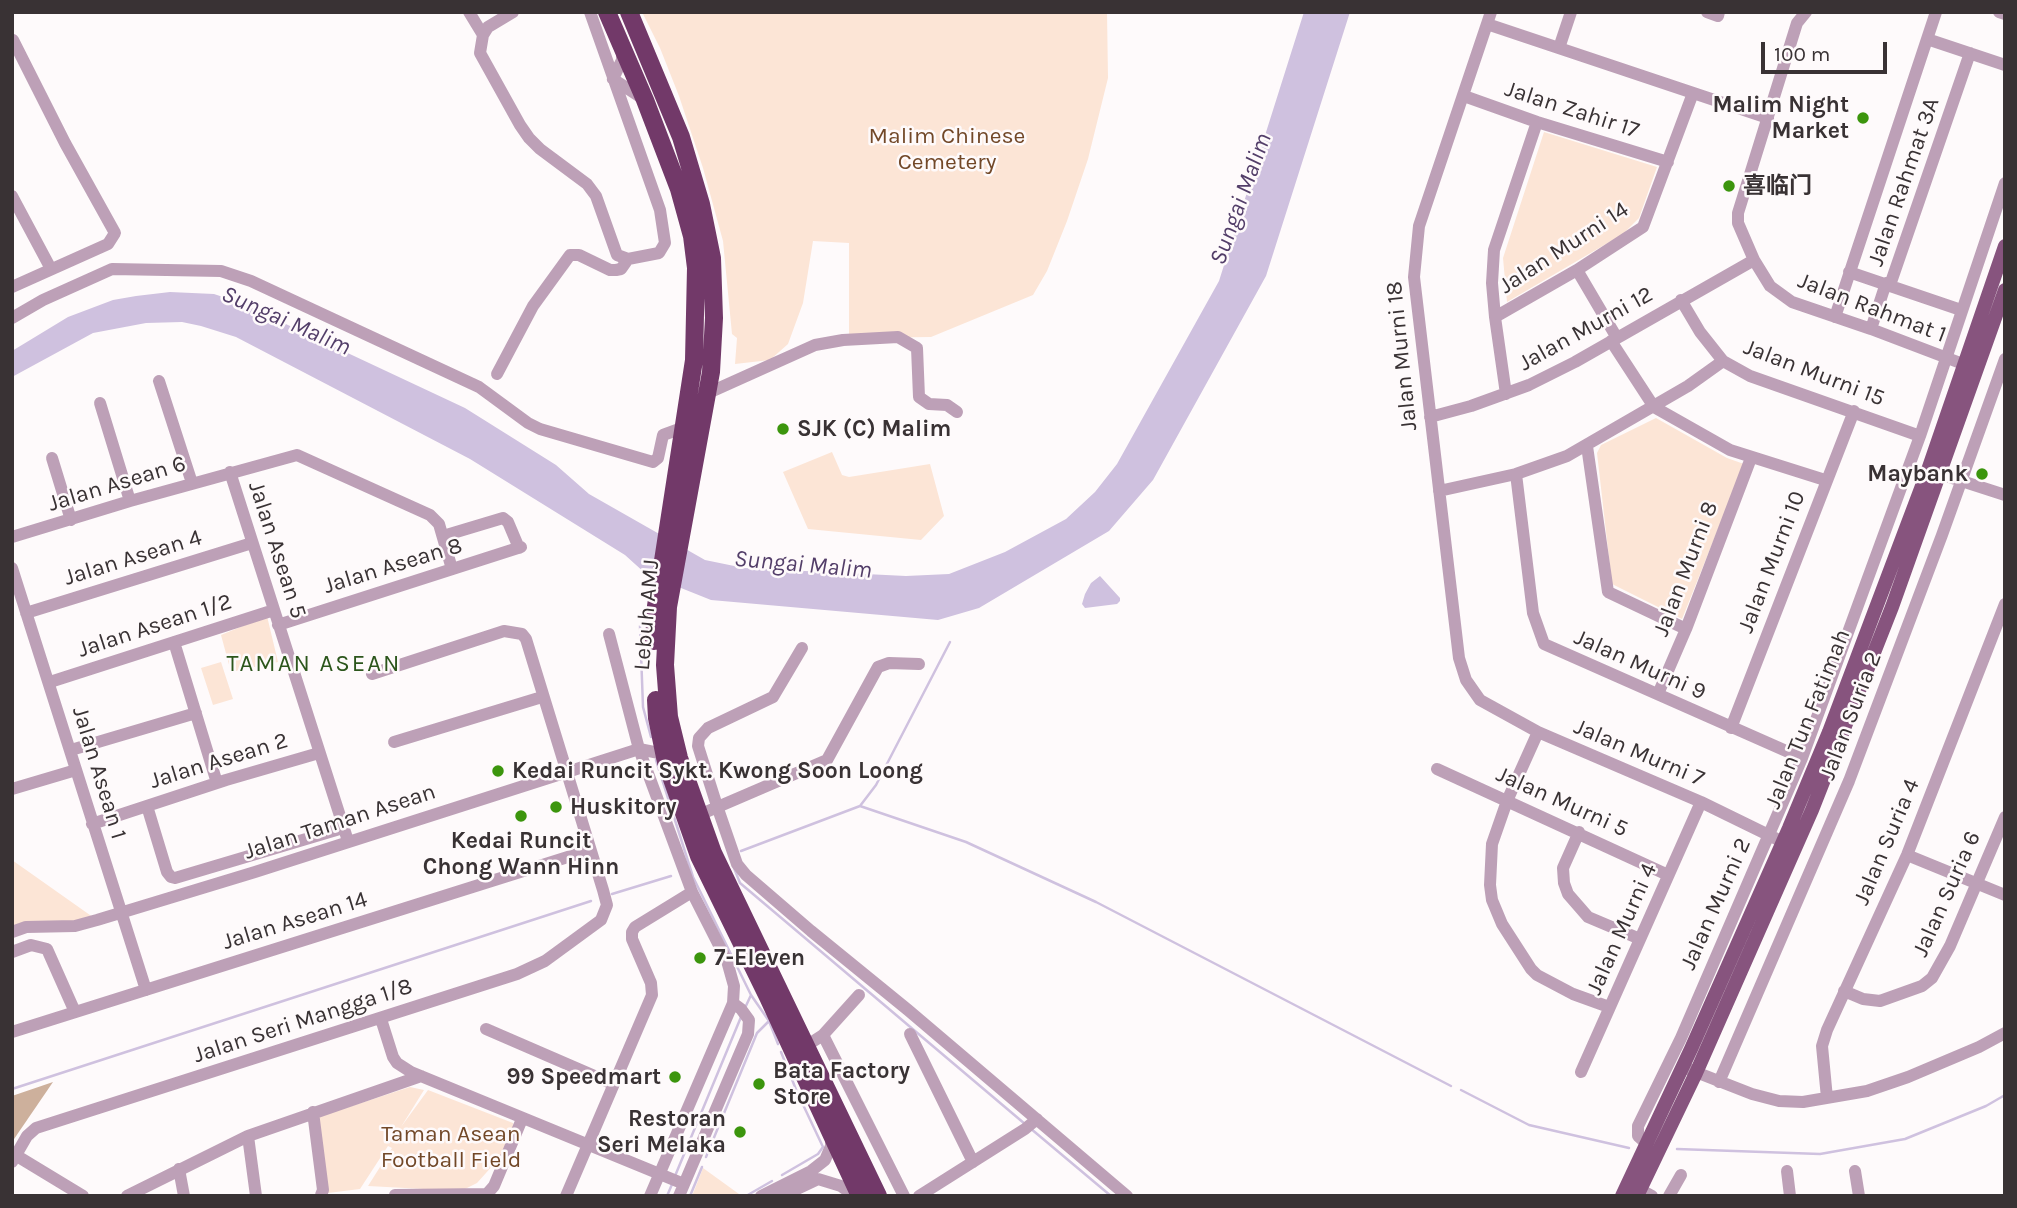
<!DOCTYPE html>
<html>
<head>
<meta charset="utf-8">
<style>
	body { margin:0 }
	#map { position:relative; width:2017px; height:1208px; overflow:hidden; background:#fefafb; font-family:Karla,sans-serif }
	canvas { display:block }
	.frame { position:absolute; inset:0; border:14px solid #393234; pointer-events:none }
	.scale { position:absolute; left:1761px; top:42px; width:126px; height:32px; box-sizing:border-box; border:4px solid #393234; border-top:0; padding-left:9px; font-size:21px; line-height:24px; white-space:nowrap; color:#393234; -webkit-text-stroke:5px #fefafb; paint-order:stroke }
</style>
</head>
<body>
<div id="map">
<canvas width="2017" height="1208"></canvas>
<div class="frame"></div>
<div class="scale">100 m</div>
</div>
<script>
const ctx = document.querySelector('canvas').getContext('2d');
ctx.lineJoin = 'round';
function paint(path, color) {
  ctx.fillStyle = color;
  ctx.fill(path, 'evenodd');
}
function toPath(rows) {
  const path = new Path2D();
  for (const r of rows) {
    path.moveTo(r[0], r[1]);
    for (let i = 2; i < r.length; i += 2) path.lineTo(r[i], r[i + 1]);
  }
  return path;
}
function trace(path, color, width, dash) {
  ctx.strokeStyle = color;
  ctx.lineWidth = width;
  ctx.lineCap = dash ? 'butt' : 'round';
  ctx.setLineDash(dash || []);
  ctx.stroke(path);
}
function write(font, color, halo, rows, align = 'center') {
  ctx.font = font + ' Karla,"Noto Sans SC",sans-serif';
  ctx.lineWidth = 5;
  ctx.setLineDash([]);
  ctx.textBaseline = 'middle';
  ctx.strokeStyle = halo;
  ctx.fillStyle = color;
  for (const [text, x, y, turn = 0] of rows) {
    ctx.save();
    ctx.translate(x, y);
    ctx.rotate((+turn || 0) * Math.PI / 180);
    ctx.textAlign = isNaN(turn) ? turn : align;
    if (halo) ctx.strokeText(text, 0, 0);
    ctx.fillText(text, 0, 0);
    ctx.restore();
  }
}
const green = toPath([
	[642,12,1107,12,1108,78,1088,159,1067,221,1047,271,1033,295,931,337,849,338,849,243,813,241,803,303,788,344,770,360,735,364,737,338,732,334,723,241,703,168,679,96,660,48],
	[1544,132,1657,167,1639,218,1623,234,1507,302,1503,258],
	[1656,418,1727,458,1744,464,1682,619,1612,584,1597,453,1601,445],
	[832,452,842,475,849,477,930,464,944,516,921,540,808,529,783,472],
	[267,616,278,662,231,672,221,635],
	[221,662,233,699,213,705,201,668],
	[12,860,97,920,12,933],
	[410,1087,424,1090,401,1127,428,1090,513,1123,512,1144,477,1183,461,1191,368,1186,392,1148,388,1146,360,1189,328,1193,318,1117],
	[703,1168,739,1194,736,1196,692,1196]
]);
const forest = toPath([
	[53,1082,12,1142,12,1096]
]);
const water = toPath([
	[1304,12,1350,12,1266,276,1153,480,1109,531,979,608,938,620,711,600,646,574,625,555,470,459,236,337,201,326,182,322,146,323,93,333,12,377,12,351,68,317,113,300,136,296,170,292,214,294,241,303,465,408,556,465,589,494,705,560,744,568,906,576,949,574,1005,552,1066,519,1095,492,1117,464,1219,281],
	[1100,576,1120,598,1120,601,1117,604,1085,608,1082,604,1085,594,1091,583]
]);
const stream = toPath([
	[640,626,643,707,651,737],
	[656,760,693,877,751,995,769,1021,778,1044],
	[860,806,966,842,1096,902,1451,1086],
	[741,851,860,806,876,785,950,642],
	[734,868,740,883,1025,1124],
	[612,894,671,876],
	[745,1008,751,995],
	[781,1052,797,1092,823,1147,818,1154,782,1175],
	[12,1089,591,901],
	[1461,1090,1529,1125,1629,1148],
	[1030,1128,1111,1196],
	[1677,1149,1820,1154,1905,1139,1986,1106,2005,1095],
	[706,1157,757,1033,769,1021],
	[675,1176,741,1017],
	[667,1196,673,1182],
	[690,1196,702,1167],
	[746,1196,772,1181]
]);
const minor = toPath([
	[469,12,483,35],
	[513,12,488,27,483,35,480,53,520,125,529,138,540,149,587,184,596,196,617,255,628,259],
	[1491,12,1419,226,1414,277,1459,658,1466,680,1480,700,1538,732,1701,802,1789,845],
	[1707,12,1718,16,1719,12],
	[1806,12,1797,23,1738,213,1738,223,1754,260,1770,286,1792,302,1871,329,1963,364],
	[1999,12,2005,14],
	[1487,24,1768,118],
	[1927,39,2005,65],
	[1559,48,1571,12],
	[622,50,622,60,613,79,645,100],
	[1464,96,1537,122,1668,162],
	[12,196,51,269],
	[1577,270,1617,338],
	[1849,272,1961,310],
	[1890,285,1970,53],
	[12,287,108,244,115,233,65,143,13,40],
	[1681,300,1700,332,1723,361,1750,376,1920,436],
	[1495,317,1577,270,1643,227,1693,93],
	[1835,317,1936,12],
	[12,318,43,300,112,269,221,271,251,281,479,387,528,423,540,429,653,462,658,458,663,435,682,428],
	[1871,329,1886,283],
	[1611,341,1654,407,1730,450,1825,480],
	[497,374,533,306,570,255,579,255,610,270,616,270,621,269,628,259,659,253,665,243,660,210,590,12],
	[159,381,192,483],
	[706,394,815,345,843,340,898,337,917,348,919,397,929,404,947,405,957,412],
	[1506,394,1495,317,1492,283,1494,250,1537,122],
	[100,403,130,501],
	[1430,417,1471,406,1529,385,1575,362,1754,260],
	[1587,446,1608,592,1686,629],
	[52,458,71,520],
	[230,472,348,841],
	[1516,474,1533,613,1544,644,1802,758],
	[1940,474,2005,495],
	[1439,491,1516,474,1567,456,1688,386,1723,361],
	[443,536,503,518,508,522,519,548],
	[12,537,130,501,297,455,430,515,439,524,452,569],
	[12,568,146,990],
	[26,613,252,543],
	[278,625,521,547],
	[609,634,639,749,692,892,727,961,734,986,733,1003,650,1196],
	[174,642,217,783],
	[802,648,773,697,708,728,699,738,698,746,717,806,737,864,746,875,811,931,908,1010,1127,1196],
	[50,682,274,610],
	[1658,694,1686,629,1751,458],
	[1731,728,1854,411],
	[1538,732,1507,801,1492,844,1490,885,1492,900,1502,924,1531,969,1537,975,1573,994,1609,1007],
	[394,742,542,697],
	[71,750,196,713],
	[1437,769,1668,875],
	[12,789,76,770],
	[147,806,167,872,171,877,175,878,343,828],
	[699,815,827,760,878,667,889,663,919,664],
	[92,824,226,780,319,753],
	[1579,832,1563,868,1564,883,1568,894,1588,917,1640,939],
	[1907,855,2005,895],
	[12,932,26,927,75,926,97,920,255,872,639,749,659,753,666,763],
	[12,952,31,945,47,949,75,1012],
	[1844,991,1863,999,1880,1001,1922,986,1932,978,1950,946,2005,817],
	[381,1019,393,1057,397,1063,411,1072,684,1184],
	[486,1029,613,1084],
	[12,1032,590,850],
	[910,1034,973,1162],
	[823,1035,859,995],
	[806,1046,823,1035,904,1196],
	[1688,1069,1752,1094,1779,1101,1803,1102,1867,1091,1908,1077,1979,1047,2005,1033],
	[1581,1072,1701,802],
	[1719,1082,1849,781,1942,535,2005,359],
	[1827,1098,1822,1046,1827,1030,1907,855,2005,604],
	[313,1112,323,1190,321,1195],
	[248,1136,256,1196],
	[1647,1144,1638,1136,1638,1126,1681,1038,1802,758,1920,436,2005,183],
	[17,1156,83,1196],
	[12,1162,27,1136,36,1128,517,974,545,961,601,920,607,905,603,890,526,639,522,634,504,631,372,674],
	[179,1169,184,1196],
	[1787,1171,1790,1196],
	[1855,1171,1859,1196],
	[1641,1190,1652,1196],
	[395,1195,487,1194,494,1186,522,1119],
	[127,1196,248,1136,421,1076],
	[566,1196,652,995,651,983,632,939,632,932,635,927,692,892],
	[679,1196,748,1034,749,1020,741,1009,733,1003],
	[761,1196,811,1171,825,1160,831,1146,831,1135],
	[782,1196,818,1179,841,1186,855,1196],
	[919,1196,1025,1129,1037,1119],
	[1669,1196,1681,1175]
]);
const major = toPath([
	[1622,1196,1691,1049,1789,828,1829,732,1928,470,2005,246],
	[1637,1196,1696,1073,1812,810,1892,607,2005,290]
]);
const highway = toPath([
	[607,12,645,100,679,189,692,236,696,268,694,360,656,606,654,641],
	[629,12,681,137,701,204,712,258,714,318,711,372,668,607,665,665,669,717,679,758,713,853,878,1196],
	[656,700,657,718,666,762,699,856,768,997,860,1196]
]);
const markers = [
	[1863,118,7,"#3c950d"],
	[1729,186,7,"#3c950d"],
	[783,429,7,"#3c950d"],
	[1982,474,7,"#3c950d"],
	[498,771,7,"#3c950d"],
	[556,807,7,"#3c950d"],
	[521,816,7,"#3c950d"],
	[700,958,7,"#3c950d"],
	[675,1077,7,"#3c950d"],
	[759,1084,7,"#3c950d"],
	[740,1132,7,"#3c950d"]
];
const poiNames = [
	["Malim Night",1849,105,"right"],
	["Market",1849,131,"right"],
	["喜临门",1743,186],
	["SJK (C) Malim",797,429],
	["Maybank",1968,474,"right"],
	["Kedai Runcit Sykt. Kwong Soon Loong",512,771],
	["Huskitory",570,807],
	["Kedai Runcit",521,841,"center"],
	["Chong Wann Hinn",521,867,"center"],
	["7-Eleven",714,958],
	["Bata Factory",773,1071],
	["Store",773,1097],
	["99 Speedmart",661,1077,"right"],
	["Restoran",726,1119,"right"],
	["Seri Melaka",726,1145,"right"]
];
const streetNames = [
	["Jalan Zahir 17",1572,110,18],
	["Jalan Rahmat 3A",1904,182,-71],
	["Jalan Murni 14",1564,248,-33],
	["Jalan Rahmat 1",1872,308,21],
	["Jalan Murni 12",1586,329,-29],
	["Jalan Murni 18",1402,356,-96],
	["Jalan Murni 15",1814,373,21],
	["Jalan Asean 6",117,484,-17],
	["Jalan Asean 5",277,550,72],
	["Jalan Asean 4",133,558,-17],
	["Jalan Murni 10",1772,562,-69],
	["Jalan Asean 8",393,566,-17],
	["Jalan Murni 8",1686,569,-69],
	["Lebuh AMJ",647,615,-85],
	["Jalan Asean 1/2",155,626,-18],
	["Jalan Murni 9",1640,665,24],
	["Jalan Suria 2",1851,716,-69],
	["Jalan Tun Fatimah",1808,719,-68],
	["Jalan Murni 7",1639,753,23],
	["Jalan Asean 2",219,761,-17],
	["Jalan Asean 1",99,773,73],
	["Jalan Murni 5",1562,802,24],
	["Jalan Taman Asean",340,822,-18],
	["Jalan Suria 4",1887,842,-67],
	["Jalan Suria 6",1947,894,-66],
	["Jalan Murni 2",1716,904,-66],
	["Jalan Asean 14",295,921,-17],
	["Jalan Murni 4",1622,929,-66],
	["Jalan Seri Mangga 1/8",303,1021,-18]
];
const parkNames = [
	["Malim Chinese",947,136],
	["Cemetery",947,162],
	["Taman Asean",451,1134],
	["Football Field",451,1160]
];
const waterNames = [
	["Sungai Malim",1241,199,-70],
	["Sungai Malim",286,321,24],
	["Sungai Malim",803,565,5]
];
const neighbourhoodNames = [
	["TAMAN ASEAN",314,664]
];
paint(green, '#fce5d6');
paint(forest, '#cdb09c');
paint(water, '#cfc1df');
trace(stream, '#cfc1df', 2.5);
trace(minor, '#bda0b7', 12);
trace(major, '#87547e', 14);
trace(highway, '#723969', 18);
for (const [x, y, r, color] of markers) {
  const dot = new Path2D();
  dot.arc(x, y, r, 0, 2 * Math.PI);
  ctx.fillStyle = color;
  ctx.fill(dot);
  trace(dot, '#fefafb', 2.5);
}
write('bold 23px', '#393234', '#fefafb', poiNames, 'left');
write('23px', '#393234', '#fefafb', streetNames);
write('23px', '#724828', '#fefafb', parkNames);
write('italic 24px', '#533e69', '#fefafb', waterNames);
ctx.letterSpacing = '2px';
write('24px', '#2c561c', '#fefafb', neighbourhoodNames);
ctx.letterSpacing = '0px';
</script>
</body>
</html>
